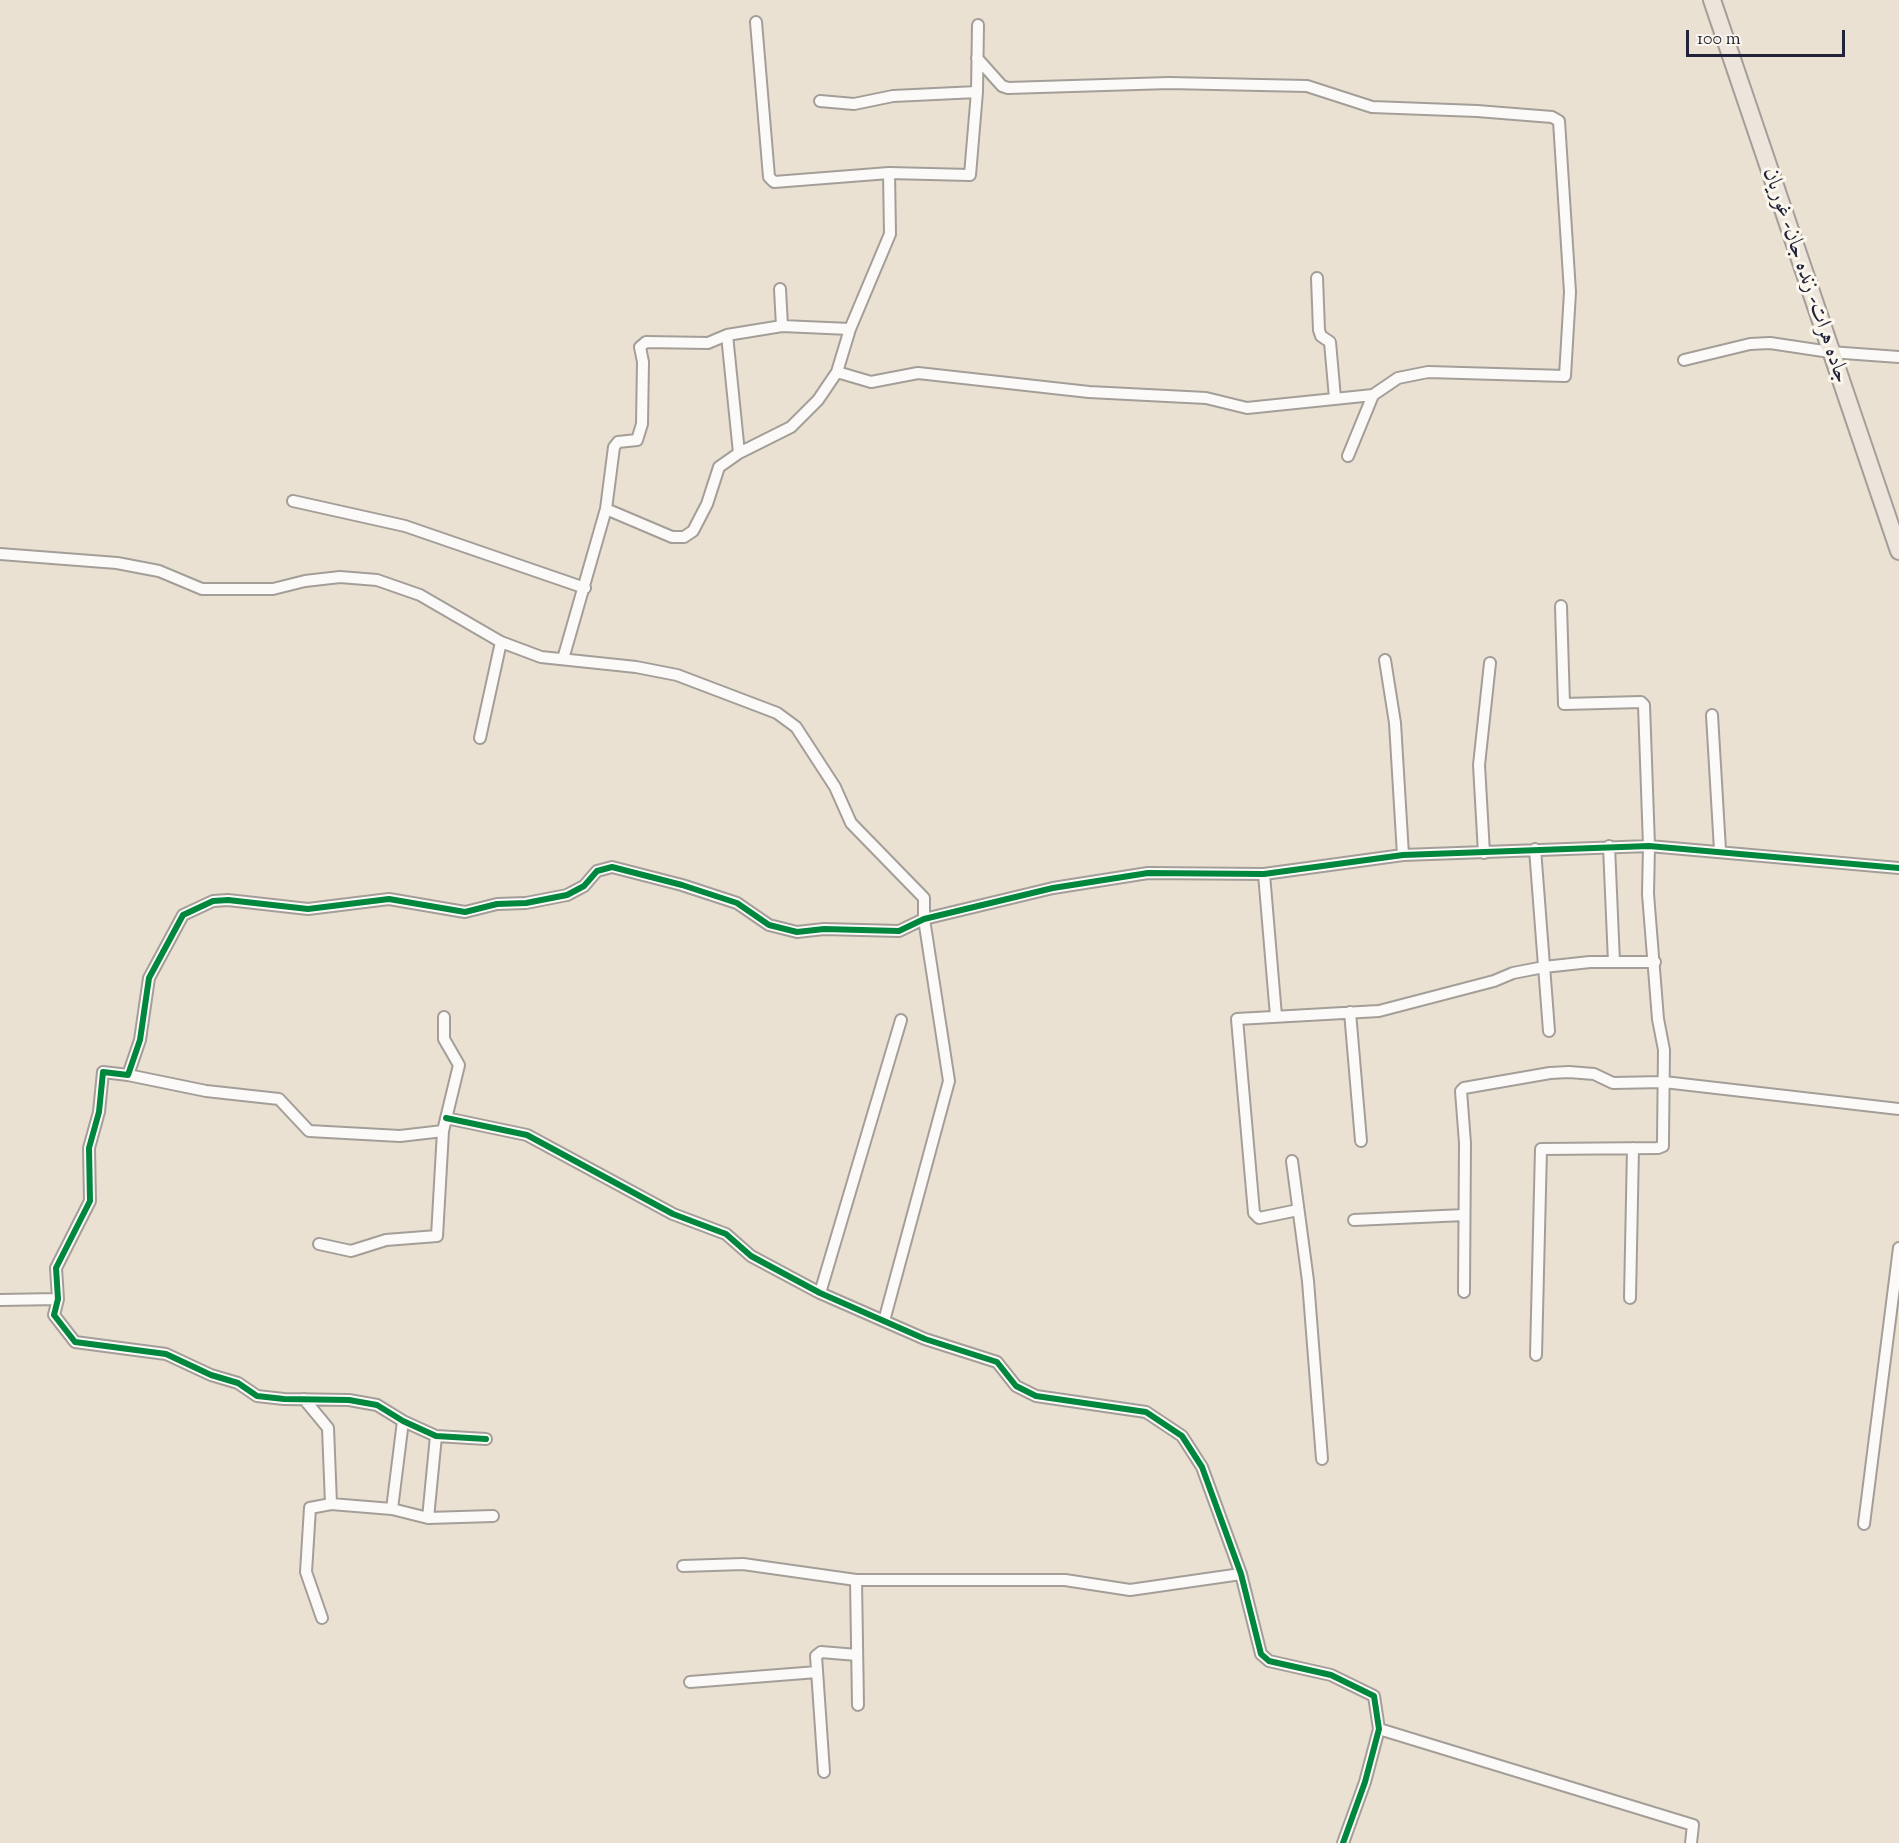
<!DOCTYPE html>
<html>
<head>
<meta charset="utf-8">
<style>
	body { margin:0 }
	#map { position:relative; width:1899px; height:1843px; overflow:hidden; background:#eae1d2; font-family:"Sorts Mill Goudy",serif }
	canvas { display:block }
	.scale { position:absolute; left:1686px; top:30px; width:159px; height:27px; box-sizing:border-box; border:3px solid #22223b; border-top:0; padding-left:8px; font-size:18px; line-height:21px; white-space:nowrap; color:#22223b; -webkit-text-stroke:4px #fbf7ec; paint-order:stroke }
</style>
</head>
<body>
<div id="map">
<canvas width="1899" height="1843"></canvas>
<div class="scale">100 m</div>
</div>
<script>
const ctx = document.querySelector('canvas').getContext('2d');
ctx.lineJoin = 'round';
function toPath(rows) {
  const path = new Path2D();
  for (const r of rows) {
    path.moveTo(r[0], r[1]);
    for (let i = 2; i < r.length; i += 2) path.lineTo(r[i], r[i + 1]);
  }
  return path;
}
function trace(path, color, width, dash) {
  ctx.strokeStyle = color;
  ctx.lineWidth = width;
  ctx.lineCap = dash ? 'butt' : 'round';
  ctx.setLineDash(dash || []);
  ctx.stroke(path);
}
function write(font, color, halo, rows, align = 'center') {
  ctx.font = font + ' "Sorts Mill Goudy",Amiri,serif';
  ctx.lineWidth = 6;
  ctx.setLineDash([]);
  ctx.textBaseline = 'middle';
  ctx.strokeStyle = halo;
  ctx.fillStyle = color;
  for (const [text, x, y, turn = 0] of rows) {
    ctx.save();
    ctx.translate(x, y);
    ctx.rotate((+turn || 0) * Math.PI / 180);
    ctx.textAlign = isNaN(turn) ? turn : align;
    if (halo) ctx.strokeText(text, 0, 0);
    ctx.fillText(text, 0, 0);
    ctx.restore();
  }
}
const street = toPath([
	[756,22,769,177,774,182,889,173,970,175,977,92,978,25],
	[977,58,1002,86,1008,88,1169,83,1307,86,1372,107,1477,111,1552,117,1559,121,1570,292,1565,376,1428,372,1398,378,1373,395,1348,456],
	[820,101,854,104,893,96,977,92],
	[1317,278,1319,330,1321,336,1330,342,1335,398],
	[782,326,850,329],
	[727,335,739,453],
	[1684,360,1750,344,1770,343,1830,352,1899,357],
	[837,372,871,382,918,373,1089,392,1206,398,1247,408,1373,395],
	[293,501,405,526,585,588],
	[606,509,672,537,684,537,693,531,707,504,719,467,739,453,791,427,818,400,837,372,850,329,890,234,889,173],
	[0,554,117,563,159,571,202,589,273,589,305,581,340,577,377,580,420,595,501,642,541,657,636,667,677,675,777,713,796,727,835,787,851,823,924,898,924,919,949,1081,884,1321],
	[563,659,606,509,614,447,618,442,637,440,642,424,643,362,640,347,646,342,708,343,727,335,782,326,780,289],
	[1385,660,1395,723,1403,855],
	[1712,715,1720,850],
	[480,738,501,642],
	[1609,846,1614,962],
	[1535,849,1549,1031],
	[1484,853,1479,765,1490,663],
	[1264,874,1276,1016],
	[1350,1012,1361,1141],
	[128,1075,206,1091,279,1099,309,1131,400,1136,443,1131],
	[446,1118,527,1135,673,1214,726,1234,751,1256,820,1293,925,1339,997,1362,1016,1386,1036,1396,1146,1412,1182,1436,1202,1467,1241,1574,1261,1654,1269,1661,1331,1675,1374,1696,1379,1729,1365,1782,1343,1843],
	[1292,1161,1308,1281,1322,1459],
	[1298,1210,1259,1218,1254,1213,1237,1019,1379,1011,1494,981,1513,973,1544,967,1590,962,1655,962],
	[1354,1220,1464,1215],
	[319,1244,351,1251,386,1240,437,1236,443,1131,459,1065,444,1039,444,1017],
	[1464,1292,1465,1143,1461,1091,1464,1088,1550,1073,1569,1072,1594,1074,1613,1083,1664,1082,1899,1109],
	[820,1293,901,1020],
	[1630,1298,1633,1148],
	[0,1300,58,1299],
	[1536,1355,1541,1149,1658,1148,1663,1146,1663,1141,1664,1050,1658,1019,1648,894,1649,846,1644,705,1641,702,1564,704,1561,606],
	[304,1399,328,1428,331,1504,310,1508,306,1572,322,1618],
	[486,1439,436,1436,403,1421,377,1405,349,1400,284,1399,257,1396,238,1383,211,1375,166,1354,75,1342,54,1315,58,1299,56,1268,90,1201,89,1148,99,1112,103,1072,128,1075,140,1040,149,978,183,915,213,901,228,900,308,909,389,899,465,912,497,904,526,903,567,895,584,886,597,871,612,867,682,885,737,903,769,925,797,932,824,929,899,931,924,919,1053,888,1148,873,1264,874,1403,855,1649,846,1899,868],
	[331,1504,392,1509,428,1518,493,1516],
	[392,1509,403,1421],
	[428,1518,436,1436],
	[1864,1524,1899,1248],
	[683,1566,743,1564,856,1580,1065,1580,1130,1590,1241,1574],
	[856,1580,858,1705],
	[690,1682,817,1672],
	[1379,1729,1693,1825,1691,1843],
	[824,1772,816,1656,821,1652,857,1655]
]);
const primary = toPath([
	[1712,0,1899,551]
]);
const cycleway = toPath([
	[446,1118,527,1135,673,1214,726,1234,751,1256,820,1293,925,1339,997,1362,1016,1386,1036,1396,1146,1412,1182,1436,1202,1467,1241,1574,1261,1654,1269,1661,1331,1675,1374,1696,1379,1729,1365,1782,1343,1843],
	[486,1439,436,1436,403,1421,377,1405,349,1400,284,1399,257,1396,238,1383,211,1375,166,1354,75,1342,54,1315,58,1299,56,1268,90,1201,89,1148,99,1112,103,1072,128,1075,140,1040,149,978,183,915,213,901,228,900,308,909,389,899,465,912,497,904,526,903,567,895,584,886,597,871,612,867,682,885,737,903,769,925,797,932,824,929,899,931,924,919,1053,888,1148,873,1264,874,1403,855,1649,846,1899,868]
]);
const streetNames = [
	["جاده هرات- زنده جان- غوریان",1804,276,71]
];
trace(street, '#a49e99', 14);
trace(primary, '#a49e99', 20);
trace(street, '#fcfaf8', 10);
trace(primary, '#ede4db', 16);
trace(cycleway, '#00873e', 6);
write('22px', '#22223b', '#fbf7ec', streetNames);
</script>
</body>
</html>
